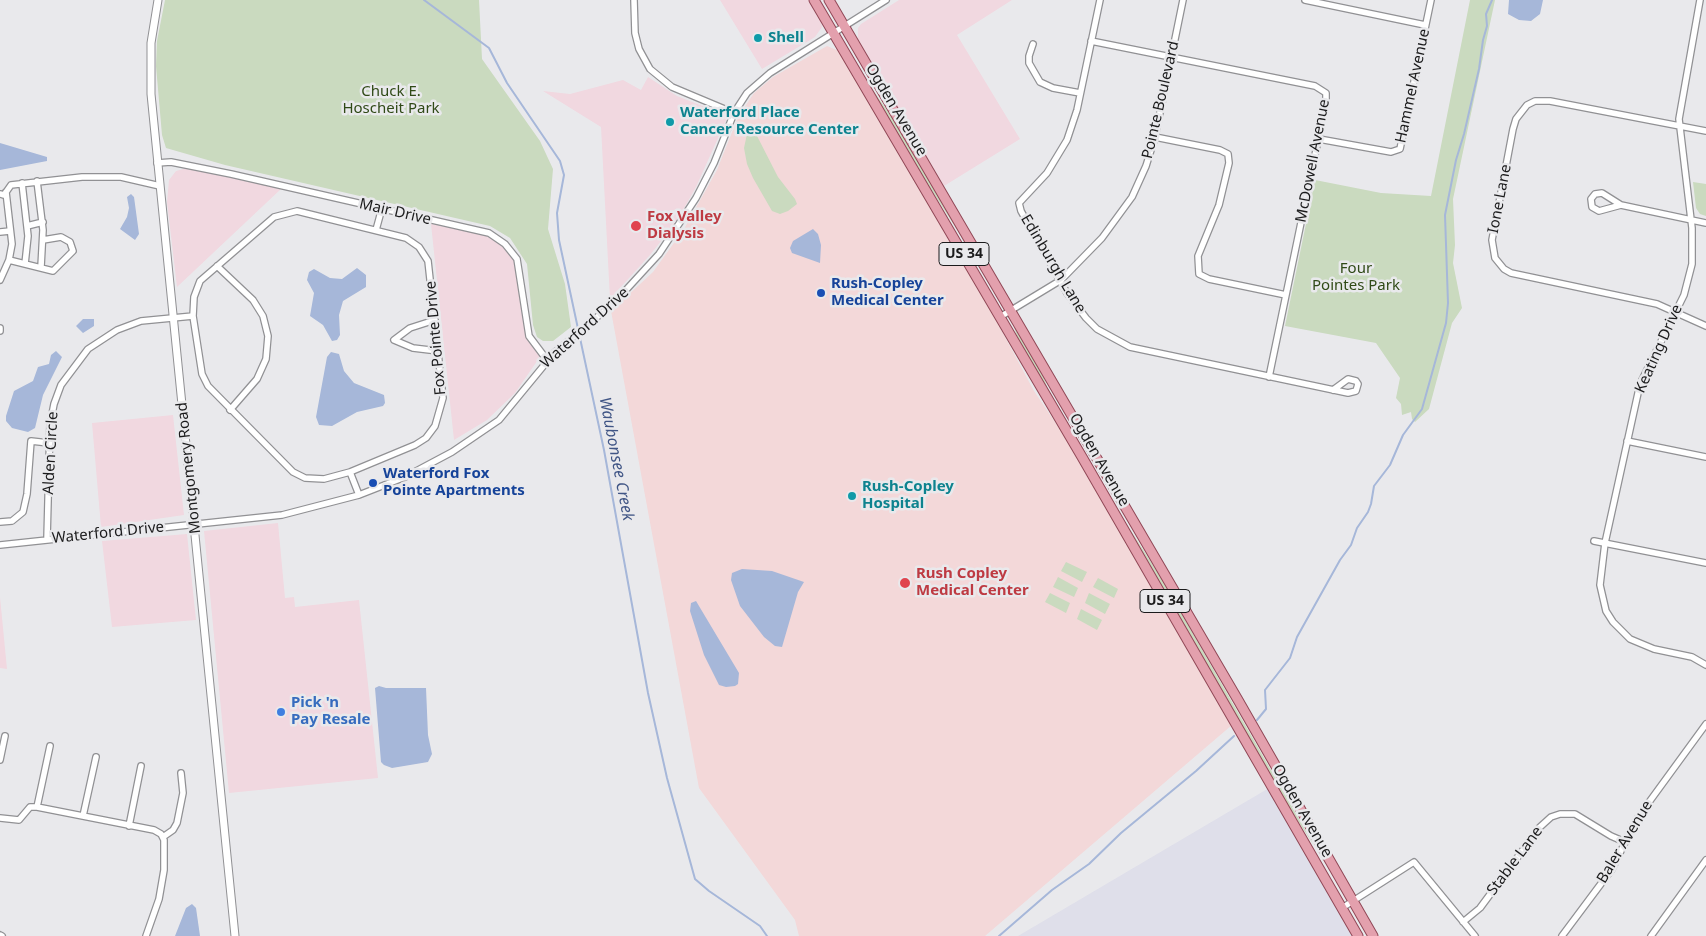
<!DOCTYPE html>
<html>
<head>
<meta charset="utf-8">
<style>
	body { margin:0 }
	canvas { display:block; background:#e9e9ec }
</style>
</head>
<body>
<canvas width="1706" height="936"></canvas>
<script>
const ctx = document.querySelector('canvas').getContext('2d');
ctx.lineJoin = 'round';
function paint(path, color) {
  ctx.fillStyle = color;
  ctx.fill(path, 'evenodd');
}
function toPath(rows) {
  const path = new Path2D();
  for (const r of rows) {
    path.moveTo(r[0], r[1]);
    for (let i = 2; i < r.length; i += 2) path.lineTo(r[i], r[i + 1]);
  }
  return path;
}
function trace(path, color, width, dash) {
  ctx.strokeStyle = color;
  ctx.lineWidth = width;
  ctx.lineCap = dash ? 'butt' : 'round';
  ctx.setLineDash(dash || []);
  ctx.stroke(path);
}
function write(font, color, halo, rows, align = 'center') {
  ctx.font = font + ' "Noto Sans",sans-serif';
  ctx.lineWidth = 5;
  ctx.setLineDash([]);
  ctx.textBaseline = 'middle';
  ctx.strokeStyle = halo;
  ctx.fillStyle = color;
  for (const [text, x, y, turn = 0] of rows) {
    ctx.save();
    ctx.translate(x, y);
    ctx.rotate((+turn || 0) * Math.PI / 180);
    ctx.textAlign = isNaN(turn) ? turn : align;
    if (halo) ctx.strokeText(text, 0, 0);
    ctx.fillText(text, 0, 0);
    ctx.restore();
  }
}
const commercial = toPath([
	[720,0,810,0,821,21,822,27,815,37,762,69],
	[899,0,1012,0,957,35,1020,139,944,186,858,39,858,28,861,24],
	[648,77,677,96,728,116,696,187,677,221,650,255,610,299,601,127,543,91,570,94,623,80,641,90],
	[187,168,281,189,177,287,167,202,169,180,176,171],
	[431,224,485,235,503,245,519,266,521,310,525,326,542,354,515,393,487,420,454,440],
	[173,415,184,515,101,527,92,423],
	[278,523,285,598,294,597,295,607,359,600,378,778,229,793,204,531],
	[187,534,196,620,112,627,102,541],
	[0,597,7,669,0,668]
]);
const built = toPath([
	[1269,788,1354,936,1018,936]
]);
const medical = toPath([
	[827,46,839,51,849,65,976,283,1034,391,1067,440,1232,725,985,936,799,936,795,920,699,788,611,311,653,272,684,229,717,170,738,117,754,93,773,77]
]);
const green = toPath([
	[165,0,479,0,482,59,540,141,553,169,548,229,565,284,571,327,553,341,543,341,537,337,533,325,527,264,510,238,490,226,225,165,166,148,162,135,156,66,157,41],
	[1470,0,1495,0,1453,199,1455,245,1453,263,1462,308,1452,323,1429,409,1415,422,1412,419,1411,412,1402,415,1401,404,1396,398,1400,378,1376,343,1285,326,1315,180,1381,193,1431,196],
	[868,83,904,135,968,247,929,186],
	[751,132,756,134,778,177,795,199,797,204,788,211,780,214,772,211,753,178,747,164,744,148,747,134],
	[1693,182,1706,184,1706,216,1700,214,1696,208],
	[1014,327,1042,373,1050,395,1018,339],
	[1126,523,1161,578,1315,847,1281,795],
	[1066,562,1087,572,1082,582,1061,571],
	[1058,577,1078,588,1074,597,1053,587],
	[1098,578,1118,589,1114,598,1093,587],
	[1050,593,1070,603,1066,613,1045,602],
	[1089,593,1110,604,1105,614,1085,603],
	[1081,609,1102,620,1097,630,1077,619]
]);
const water = toPath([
	[1509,0,1543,0,1540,14,1531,21,1519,20,1508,14],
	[0,143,47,157,47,161,0,170],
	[131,194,134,197,139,234,135,240,120,229,127,217,129,208,127,197],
	[813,229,818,234,821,245,820,263,792,253,790,248,793,241],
	[357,268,366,275,366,287,343,301,339,315,340,335,337,340,332,341,323,325,310,316,314,293,307,280,309,272,314,269,330,278,342,279],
	[83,319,94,319,94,326,83,333,76,326],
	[56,351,62,357,43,395,35,428,28,432,12,428,6,421,6,416,14,391,33,381,38,367,49,364,51,355],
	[331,352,339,354,344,371,354,383,384,395,385,403,383,406,357,412,332,426,319,425,316,417,327,357],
	[742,569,772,571,804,582,798,592,782,647,775,646,764,637,740,606,731,580,732,573],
	[696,601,739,673,738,684,735,686,726,687,719,685,704,655,690,611,691,603],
	[379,686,386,688,426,688,428,735,432,754,428,762,392,768,384,765,381,762,375,688],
	[192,904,196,908,200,936,175,936,186,908]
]);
const stream = toPath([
	[424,0,489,48,507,83,560,161,564,175,557,213,559,240,604,450,648,693,667,778,695,879,709,891,760,926,767,936],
	[1257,720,1266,709,1265,690,1290,658,1297,637,1340,560,1351,545,1357,528,1368,512,1371,504,1374,486,1390,465,1403,435,1422,409,1446,323,1448,303,1445,215,1456,160,1464,134,1479,69,1483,40,1487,26,1486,14,1492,0],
	[999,936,1052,890,1089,864,1121,833,1196,771,1234,736]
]);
const minor = toPath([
	[634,0,635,33,639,49,650,69,672,87,734,113],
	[1100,0,1077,110,1067,140,1047,173,1019,203,1021,211,1067,293,1086,318,1097,329,1130,347,1348,393,1356,391,1358,384,1356,381,1348,379,1333,390],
	[1305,0,1425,25],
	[1700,0,1679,119,1692,228,1692,264,1684,295,1640,384,1605,543,1600,585,1606,611,1613,622,1630,639,1654,649,1692,657,1706,665],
	[1091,41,1315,86,1326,93,1326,102,1269,377],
	[1033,44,1029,56,1029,63,1040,82,1053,88,1080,93],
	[1706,131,1550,101,1535,101,1527,105,1516,119,1513,129,1492,240,1495,258,1504,269,1511,273,1657,304,1706,326],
	[1155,137,1220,150,1228,154,1229,163,1219,205,1198,256,1199,274,1209,279,1286,295],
	[1319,139,1391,152,1400,149,1431,0],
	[157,163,171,162,231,174,489,233,505,244,517,259,529,336,547,360],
	[37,181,43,230,41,267],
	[22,183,28,236,25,264],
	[0,194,4,195,11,185,82,177,121,177,160,186],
	[1621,205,1599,211,1592,207,1591,199,1595,194,1602,193,1621,205,1706,223],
	[27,226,43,222],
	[376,230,382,208],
	[0,232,10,231],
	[9,260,53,271,73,251,70,242,61,237,43,240],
	[217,266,253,300,263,316,268,336,266,359,257,379,230,410],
	[0,280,9,260,12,244,6,192],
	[1000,317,1061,280,1102,238,1132,197,1146,166,1155,137,1183,0],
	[435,320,410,328,394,340,413,348,438,351],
	[0,328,0,331],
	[1627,441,1706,457],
	[350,472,359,495],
	[0,522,12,521,23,512,27,494,31,441,49,443],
	[47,539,50,425,54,404,61,385,88,349,117,330,141,321,193,316,202,374,208,386,293,472,305,478,324,479,350,472,415,445,426,438,435,426,443,398,428,261,419,247,406,238,297,211,274,217,200,281,194,297,193,316],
	[1594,541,1706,563],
	[0,545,282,515,359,495,405,477,452,452,499,420,555,352,614,303,659,254,696,198,714,163,734,113,747,93,770,73,886,0],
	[0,760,5,736],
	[37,807,50,746],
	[83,816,96,757],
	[0,818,19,820,30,807,37,807,154,830,161,834,164,840,164,870,159,899,146,936],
	[129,826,141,766],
	[163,837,173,830,177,823,183,793,181,773],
	[1342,908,1414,862,1475,936],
	[1463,922,1480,908,1540,827,1551,817,1560,814,1575,814,1611,836,1625,842],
	[0,935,2,936],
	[1562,936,1612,869,1636,820,1706,724],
	[1651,936,1706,860]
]);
const tertiary = toPath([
	[158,0,151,43,151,94,235,936]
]);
const primary = toPath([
	[814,0,1082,457,1358,936],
	[829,0,1238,700,1373,936]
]);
const markers = [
	[758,38,5,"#0f9aa8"],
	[670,122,5,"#0f9aa8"],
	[636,226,6,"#e0444e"],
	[821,293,5,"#1a4fb4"],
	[373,483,5,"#1a4fb4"],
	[852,496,5,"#0f9aa8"],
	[905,583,6,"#e0444e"],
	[281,712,5,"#3f7fe0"]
];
const shields = [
	[964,254,50],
	[1165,601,50]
];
const shieldNames = [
	["US 34",964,254],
	["US 34",1165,601]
];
const cultureNames = [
	["Shell",768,38],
	["Waterford Place",680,113],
	["Cancer Resource Center",680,130],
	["Rush-Copley",862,487],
	["Hospital",862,504]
];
const streetNames = [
	["Hammel Avenue",1413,86,-78],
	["Pointe Boulevard",1161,100,-77],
	["Ogden Avenue",896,110,59],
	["McDowell Avenue",1313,161,-79],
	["Ione Lane",1500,199,-79],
	["Mair Drive",395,212,13],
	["Edinburgh Lane",1053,264,59],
	["Waterford Drive",585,328,-42],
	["Fox Pointe Drive",436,338,-95],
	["Keating Drive",1659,349,-66],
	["Alden Circle",51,453,-87],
	["Ogden Avenue",1099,460,60],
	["Montgomery Road",189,468,-96],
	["Waterford Drive",108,533,-6],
	["Ogden Avenue",1302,811,60],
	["Baler Avenue",1625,842,-59],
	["Stable Lane",1515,861,-53]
];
const parkNames = [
	["Chuck E.",391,92],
	["Hoscheit Park",391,109],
	["Four",1356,269],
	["Pointes Park",1356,286]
];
const healthNames = [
	["Fox Valley",647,217],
	["Dialysis",647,234],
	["Rush Copley",916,574],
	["Medical Center",916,591]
];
const transitNames = [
	["Rush-Copley",831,284],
	["Medical Center",831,301],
	["Waterford Fox",383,474],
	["Pointe Apartments",383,491]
];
const shopNames = [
	["Pick 'n",291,703],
	["Pay Resale",291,720]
];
const waterNames = [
	["Waubonsee Creek",616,459,79]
];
paint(commercial, '#f1d8e0');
paint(built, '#dfdfea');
paint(medical, '#f3d8d9');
paint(green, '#cadabf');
paint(water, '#a6b7d9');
trace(stream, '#a6b7d9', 2);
trace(minor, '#919194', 8);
trace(tertiary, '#919194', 9);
trace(primary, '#914857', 11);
trace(minor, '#fff', 5.5);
trace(tertiary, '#fff', 7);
trace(primary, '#e3a0ad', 9);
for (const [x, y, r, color] of markers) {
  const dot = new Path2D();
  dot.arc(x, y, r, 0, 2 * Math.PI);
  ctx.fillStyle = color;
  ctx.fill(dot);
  trace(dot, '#e9e9ec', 2);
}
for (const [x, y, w] of shields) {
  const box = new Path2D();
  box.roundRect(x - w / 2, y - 11.5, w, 23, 4);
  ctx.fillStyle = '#e9e9ec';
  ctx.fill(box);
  trace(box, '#1b1b1c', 1);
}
write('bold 14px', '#1b1b1c', null, shieldNames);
write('bold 15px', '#0d838f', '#e9e9ec', cultureNames, 'left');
write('15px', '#1b1b1c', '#e9e9ec', streetNames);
write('15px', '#304a17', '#e9e9ec', parkNames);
write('bold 15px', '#be3a42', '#e9e9ec', healthNames, 'left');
write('bold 15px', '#164399', '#e9e9ec', transitNames, 'left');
write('bold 15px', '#366cbe', '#e9e9ec', shopNames, 'left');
write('italic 16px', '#405585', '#e9e9ec', waterNames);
</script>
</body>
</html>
